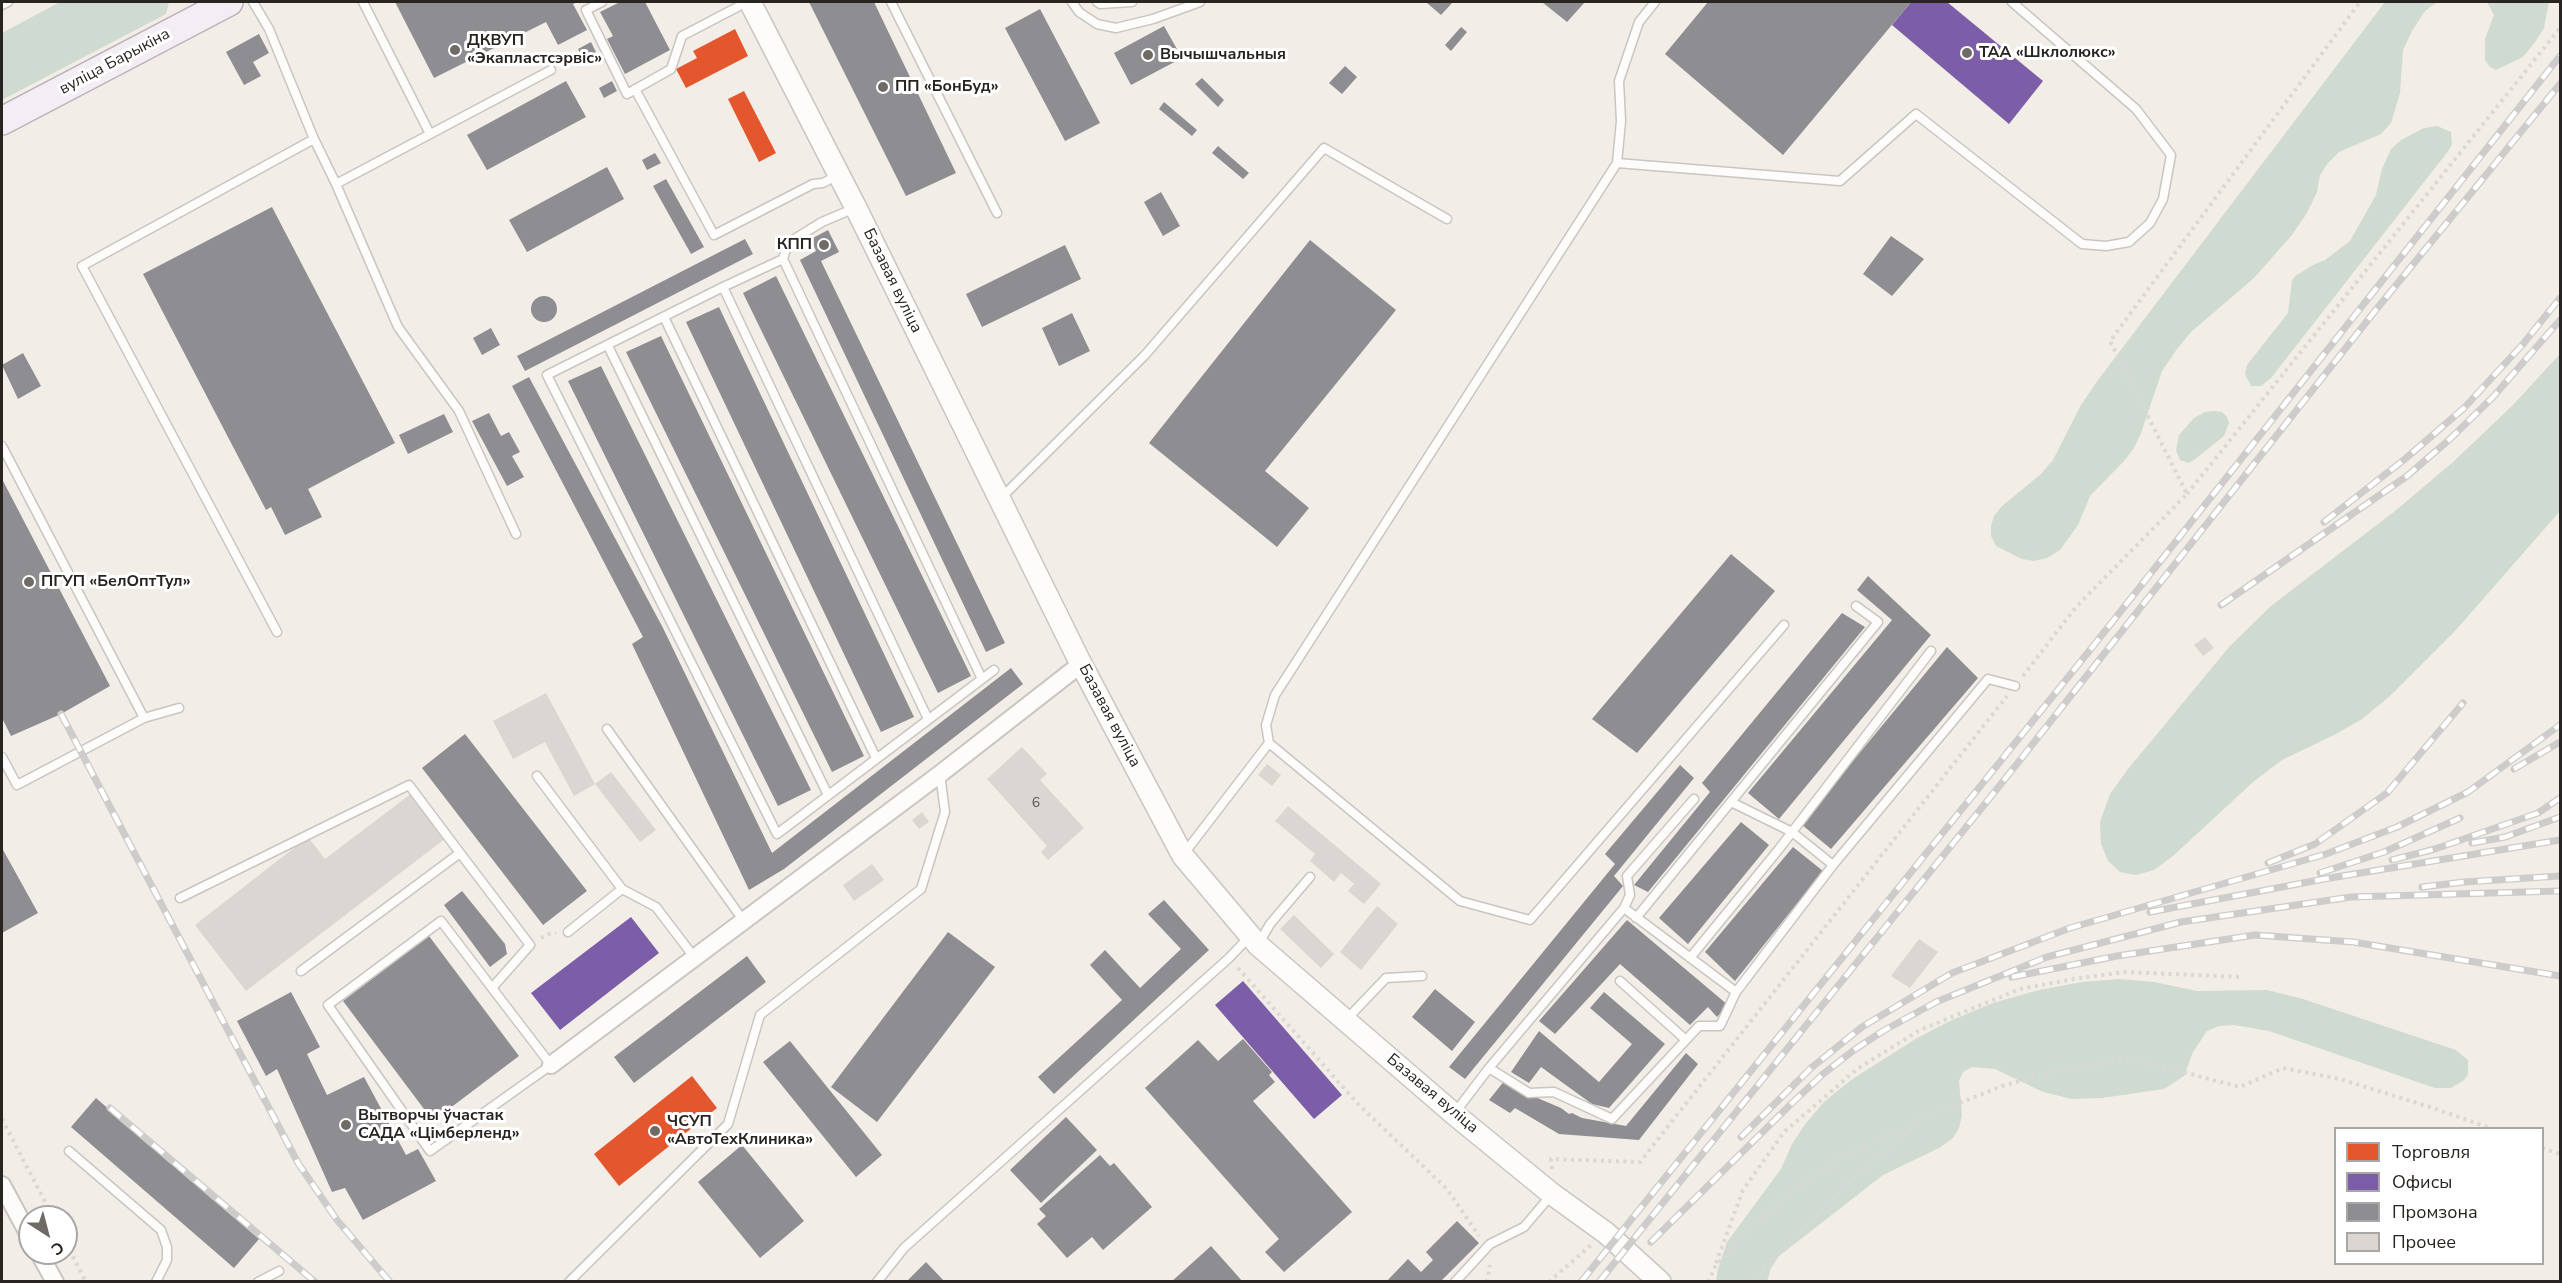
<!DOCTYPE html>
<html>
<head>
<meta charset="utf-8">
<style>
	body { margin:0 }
	#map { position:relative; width:2562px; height:1283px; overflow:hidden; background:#f2ede6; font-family:"Nunito Sans",sans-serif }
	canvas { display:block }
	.frame { position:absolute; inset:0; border:3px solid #282420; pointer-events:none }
	.legend { position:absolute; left:2334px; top:1127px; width:210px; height:138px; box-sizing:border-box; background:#fff; border:2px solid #a9a7a6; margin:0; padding:8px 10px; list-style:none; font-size:18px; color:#282420 }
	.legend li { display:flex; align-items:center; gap:12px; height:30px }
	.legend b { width:30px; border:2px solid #a9a7a6 }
	.north { position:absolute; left:18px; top:1205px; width:60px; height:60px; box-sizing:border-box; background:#fff; border:2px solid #a9a7a6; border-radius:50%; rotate:144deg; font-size:16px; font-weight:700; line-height:24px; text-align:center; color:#282420 }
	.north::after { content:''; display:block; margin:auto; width:21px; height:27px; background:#6f6a65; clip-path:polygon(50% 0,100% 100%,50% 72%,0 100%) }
</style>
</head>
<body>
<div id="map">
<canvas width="2562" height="1283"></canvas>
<div class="frame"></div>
<ul class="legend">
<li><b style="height:16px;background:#e4572e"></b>Торговля</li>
<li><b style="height:16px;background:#7b5ea7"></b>Офисы</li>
<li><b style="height:16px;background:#8d8d92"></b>Промзона</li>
<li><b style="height:16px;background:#dbd6d1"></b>Прочее</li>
</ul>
<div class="north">С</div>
</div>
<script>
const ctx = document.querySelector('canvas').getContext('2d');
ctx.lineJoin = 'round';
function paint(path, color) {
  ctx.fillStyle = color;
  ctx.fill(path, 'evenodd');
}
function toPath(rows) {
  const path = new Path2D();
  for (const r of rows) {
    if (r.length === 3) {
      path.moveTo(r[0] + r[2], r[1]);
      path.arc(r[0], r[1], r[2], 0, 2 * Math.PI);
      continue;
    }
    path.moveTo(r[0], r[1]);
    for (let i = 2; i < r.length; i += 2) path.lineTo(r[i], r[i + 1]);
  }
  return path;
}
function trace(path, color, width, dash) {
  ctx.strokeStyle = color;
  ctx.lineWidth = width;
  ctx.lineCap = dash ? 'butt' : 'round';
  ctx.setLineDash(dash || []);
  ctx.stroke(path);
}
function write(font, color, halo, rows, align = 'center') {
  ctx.font = font + ' "Nunito Sans",sans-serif';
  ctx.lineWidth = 6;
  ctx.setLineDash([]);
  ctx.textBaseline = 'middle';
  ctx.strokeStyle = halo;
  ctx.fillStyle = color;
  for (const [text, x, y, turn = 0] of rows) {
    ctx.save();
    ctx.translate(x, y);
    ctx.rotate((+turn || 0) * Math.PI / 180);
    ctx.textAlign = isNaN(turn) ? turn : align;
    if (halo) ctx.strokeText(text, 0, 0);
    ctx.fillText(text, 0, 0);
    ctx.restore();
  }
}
const green = toPath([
	[60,2,169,2,166,14,2,100,2,33],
	[2385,2,2437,2,2425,11,2413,29,2403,50,2400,93,2391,123,2381,134,2339,152,2328,163,2320,175,2317,192,2307,213,2292,235,2254,278,2191,332,2177,349,2162,371,2141,433,2134,448,2124,461,2090,496,2078,525,2060,550,2047,558,2034,561,2022,559,1996,546,1991,536,1991,526,1994,516,2001,507,2041,474,2053,460,2081,405,2098,380],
	[2487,2,2549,2,2544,28,2535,42,2523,57,2496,70,2490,67,2485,60,2485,39,2494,15],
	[2437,126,2451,132,2452,144,2449,150,2271,378,2261,386,2251,386,2245,374,2247,365,2288,313,2292,281,2295,276,2313,265,2325,260,2350,241,2376,195,2382,169,2391,149,2401,140,2424,128],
	[2560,354,2560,511,2456,630,2390,696,2362,719,2336,734,2282,760,2253,782,2173,856,2154,870,2136,875,2120,872,2108,861,2101,844,2100,822,2110,794,2128,769,2230,646,2271,606,2395,511,2452,463,2512,406],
	[2215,411,2222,412,2227,417,2229,423,2224,436,2194,460,2189,463,2180,460,2176,450,2179,435,2194,418,2205,412],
	[2119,979,2154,982,2197,991,2267,990,2303,999,2456,1050,2468,1060,2468,1074,2464,1080,2451,1088,2435,1088,2269,1031,2234,1025,2219,1026,2207,1031,2193,1052,2184,1076,2164,1089,2102,1098,2072,1099,2043,1092,1995,1069,1972,1067,1963,1072,1959,1081,1962,1115,1959,1128,1953,1138,1939,1148,1883,1175,1779,1256,1771,1268,1767,1281,1716,1281,1718,1269,1727,1242,1781,1169,1792,1144,1806,1123,1824,1102,1851,1080,1917,1038,1950,1021,1993,1003,2039,990,2082,982]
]);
const shops = toPath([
	[735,29,748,56,686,88,676,69,697,58,693,51],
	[744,91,776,153,759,162,728,99],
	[692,1076,717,1108,619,1186,594,1154]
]);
const offices = toPath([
	[1911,2,1947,2,2043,81,2009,124,1892,25],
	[631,917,659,953,560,1030,531,993],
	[1243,981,1342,1095,1314,1119,1215,1005]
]);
const industry = toPath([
	[395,2,577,2,573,4,587,30,558,45,546,22,434,78],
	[620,2,645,2,670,50,625,74,607,39,613,36,600,12],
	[809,2,874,2,956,173,906,196],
	[1429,2,1453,2,1441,15,1427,3],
	[1542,2,1585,2,1567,22],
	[1708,2,1911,2,1783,155,1665,54],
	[1040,9,1100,123,1065,141,1005,28],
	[1164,26,1182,58,1131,85,1114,53],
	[1461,27,1467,32,1451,51,1445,45],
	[259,34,269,53,253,62,261,76,244,85,226,52],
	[591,42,596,52,583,59,578,49],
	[1345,66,1357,77,1342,94,1329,83],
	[1202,78,1224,100,1218,107,1195,84],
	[566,81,586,117,487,170,467,135],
	[612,81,617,91,604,98,599,88],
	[1164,102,1197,130,1192,136,1159,109],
	[1218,146,1249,173,1243,179,1212,153],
	[655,153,661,163,647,170,642,160],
	[607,167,624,199,527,252,509,220],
	[666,179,704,247,691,254,653,186],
	[1161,192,1180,226,1163,236,1144,202],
	[272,207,395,443,308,489,322,517,285,535,271,507,266,510,143,274],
	[828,230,839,252,821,261,1005,643,986,652,800,260,816,251,811,239],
	[1891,236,1924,259,1892,296,1863,274],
	[745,239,753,254,525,371,517,356],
	[1310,240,1396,310,1265,471,1309,508,1277,547,1149,443],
	[1065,245,1081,279,982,327,966,294],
	[776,276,971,676,938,693,743,293],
	[544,309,13],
	[719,307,914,717,881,732,686,322],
	[1072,313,1090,351,1059,366,1042,328],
	[491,328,500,345,482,355,473,338],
	[661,336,864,756,832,772,626,352],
	[23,353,41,386,18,399,2,365],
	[601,366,811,790,778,806,568,381],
	[529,377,663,628,772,853,1011,668,1023,684,784,869,749,890,632,644,643,637,512,386],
	[489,413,501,436,509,432,520,452,512,456,524,477,507,486,472,421],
	[444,414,453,432,408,454,399,435],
	[2,479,110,686,61,714,11,736,2,718],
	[1731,554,1775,591,1637,753,1592,719],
	[1868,576,1931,635,1779,819,1748,793,1892,620,1857,590],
	[1842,613,1865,627,1648,892,1634,885,1710,792,1702,783],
	[1947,647,1978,678,1831,849,1801,824],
	[465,734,587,891,543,925,422,768],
	[1680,765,1694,778,1614,876,1623,886,1465,1079,1449,1067,1615,864,1605,854],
	[1741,822,1769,845,1688,944,1659,918],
	[1793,847,1823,871,1735,981,1705,952],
	[2,848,38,913,2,933],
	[462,891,505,944,507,954,490,967,444,905],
	[1164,900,1209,950,1054,1094,1038,1077,1122,1000,1090,965,1105,950,1140,988,1181,949,1148,914],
	[1627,920,1728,1005,1717,1017,1708,1007,1690,1025,1620,964,1555,1034,1539,1021],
	[948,932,995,967,877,1122,831,1087],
	[429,936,519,1056,433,1121,343,1001],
	[747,956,766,982,634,1083,614,1057],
	[1435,989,1475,1022,1452,1051,1412,1017],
	[291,992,320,1047,307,1054,327,1095,364,1077,406,1155,418,1149,436,1181,363,1220,345,1188,332,1192,277,1069,266,1076,237,1021],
	[1604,992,1665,1044,1609,1108,1592,1104,1541,1067,1529,1083,1511,1072,1539,1031,1599,1082,1632,1044,1590,1008],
	[1243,1039,1272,1072,1269,1075,1275,1082,1253,1101,1352,1212,1284,1272,1265,1252,1279,1239,1145,1088,1198,1040,1218,1061],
	[790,1041,882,1155,856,1177,763,1062],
	[1686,1053,1698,1064,1639,1140,1559,1134,1515,1108,1510,1113,1489,1100,1505,1080,1521,1091,1561,1108,1569,1114,1572,1113,1582,1118,1626,1126],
	[96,1098,259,1239,234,1268,71,1127],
	[1066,1117,1097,1150,1041,1203,1010,1170],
	[742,1145,804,1221,760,1258,698,1182],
	[1100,1155,1110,1166,1114,1163,1152,1207,1103,1250,1092,1237,1067,1258,1037,1224,1046,1216,1039,1209],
	[1457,1221,1479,1243,1440,1282,1386,1282,1408,1259,1421,1272,1433,1260,1426,1252],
	[1211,1246,1243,1282,1171,1282],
	[926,1262,945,1282,906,1282]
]);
const building = toPath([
	[2205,637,2214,648,2203,656,2194,645],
	[546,693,595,784,574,796,545,742,513,759,493,721],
	[1022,747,1047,774,1040,780,1084,828,1048,860,1041,852,1047,846,987,779],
	[1267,764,1281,775,1272,786,1258,775],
	[611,772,656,830,640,842,595,784],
	[412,793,446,838,246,991,195,925,308,837,325,859],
	[1288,806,1381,884,1364,904,1348,891,1354,884,1341,873,1334,882,1310,861,1315,854,1275,821],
	[922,812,929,822,919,829,912,820],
	[872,864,884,880,854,901,843,885],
	[1377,906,1398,924,1361,970,1340,952],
	[1294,915,1334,954,1321,968,1280,929],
	[1919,939,1938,952,1910,988,1891,976]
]);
const path = toPath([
	[2187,494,2560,28],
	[2023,676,2076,607,2187,494,2110,341,2360,2],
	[541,938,549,934,556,933],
	[1238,968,1358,1104,1447,1189,1479,1236],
	[2,1119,53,1217],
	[2542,1148,2560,1154],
	[1552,1169,1551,1159,1640,1162,2007,696],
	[66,1243,86,1282],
	[1716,1263,1743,1190,1784,1132,1857,1069,1920,1030,2020,989,2074,979,2124,972,2241,977],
	[1487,1282,1490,1265],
	[1549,1282,1591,1245],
	[1708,1282,1715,1267,1747,1230,1795,1189,1846,1156,1925,1117,2002,1086,2054,1072,2129,1058,2240,1087,2283,1068,2340,1079,2433,1108,2490,1128],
	[1755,1282,1757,1276,1848,1184,1920,1122]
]);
const service = toPath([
	[253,2,269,29,314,139,336,184,551,70],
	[363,2,430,134],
	[602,2,586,10,627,94,671,69,682,36,747,2],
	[891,2,997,213],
	[1072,2,1079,12,1097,24,1116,28,1153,19,1200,2],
	[1097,2,1100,4,1132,2],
	[2,5,8,2],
	[635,89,714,235,813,184,823,183,838,175],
	[1617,163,1840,181,1916,114,2082,244,2106,246,2129,242,2150,223,2163,199,2171,155,2136,109,2012,2],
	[336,184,398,327,459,411,516,534],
	[855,208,822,222,788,243,783,259,723,287,547,375,777,834,994,670],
	[783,259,982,679],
	[723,287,928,719],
	[664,317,876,758],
	[608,346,828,795],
	[2,446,144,718],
	[1000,499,1145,355,1324,148,1447,219],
	[277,632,82,266,314,139],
	[607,729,743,920],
	[1269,743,1460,901,1530,920,1784,625],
	[2,757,17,785,144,718,179,708],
	[537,776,622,889,656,907,694,957],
	[1731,802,1792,832,1833,865],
	[1183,855,1269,743,1266,725,1275,695,1617,163,1621,121,1619,81,1639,22,1655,2],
	[180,898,409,785,460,853],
	[1624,908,1630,895,1627,876,1694,799],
	[1636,918,1878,622,1856,606],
	[568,932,622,889],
	[1258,945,1270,924,1310,877],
	[1690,958,1779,849,1931,651],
	[301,971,460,853,530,945,492,988,551,1065,430,1151,328,1005,441,921,492,988],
	[1620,981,1686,1040],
	[1345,1021,1386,978,1422,976],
	[1489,1068,1529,1093,1554,1092,1612,1119,1699,1026,1720,1026,1736,992],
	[1454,1114,1489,1068,1624,908,1736,992,1833,865,1988,679,2015,686],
	[69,1151,161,1230,167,1247,167,1260,156,1282],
	[258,1282,279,1271],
	[569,1282,728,1124,760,1015,921,889,945,812,940,774],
	[877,1282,904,1248,1229,958,1249,937],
	[1455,1282,1490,1244,1524,1227,1552,1194]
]);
const minor = toPath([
	[551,1065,940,774,1081,664],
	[2,1185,30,1237],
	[39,1253,55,1282]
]);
const tertiary = toPath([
	[750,2,856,208,1081,664,1183,856,1258,945,1454,1114,1552,1194,1606,1233,1660,1282]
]);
const primary = toPath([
	[2,121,229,2]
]);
const rail = toPath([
	[2324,522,2405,459,2464,408,2523,344,2560,298],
	[2221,605,2407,476,2450,439,2493,397,2560,320],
	[61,714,298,1163,337,1220,390,1282],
	[2514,769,2560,742],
	[2472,843,2505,837,2560,817],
	[2392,860,2435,849,2538,813,2560,798],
	[2268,863,2315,844,2387,793,2463,703],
	[2320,873,2384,852,2460,818],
	[2422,887,2464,882,2560,876],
	[2150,912,2324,879,2560,840],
	[2012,977,2117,956,2255,935,2353,942,2560,976],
	[110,1108,315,1282],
	[1741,1137,1811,1068,1862,1027,1952,973,2070,928,2326,854,2397,827,2468,792,2560,725],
	[1651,1242,1791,1104,1823,1074,1854,1050,1883,1031,1936,1002,2047,957,2181,922,2351,897,2560,891],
	[1581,1282,2094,645,2560,56],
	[1599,1282,2009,774,2375,311,2560,84]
]);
const markers = [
	[455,50,6,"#6f6a65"],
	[1967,53,6,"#6f6a65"],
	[1148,55,6,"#6f6a65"],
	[883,87,6,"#6f6a65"],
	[824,245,6,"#6f6a65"],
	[29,582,6,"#6f6a65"],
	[346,1125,6,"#6f6a65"],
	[655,1131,6,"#6f6a65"]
];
const numberNames = [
	["6",1036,804]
];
const poiNames = [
	["ДКВУП",467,41],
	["«Экапластсэрвіс»",467,59],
	["ТАА «Шклолюкс»",1979,53],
	["Вычышчальныя",1160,55],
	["ПП «БонБуд»",895,87],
	["КПП",812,245,"right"],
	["ПГУП «БелОптТул»",41,582],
	["Вытворчы ўчастак",358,1116],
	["САДА «Цімберленд»",358,1134],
	["ЧСУП",667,1122],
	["«АвтоТехКлиника»",667,1140]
];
const streetNames = [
	["вуліца Барыкіна",115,62,-28],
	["Базавая вуліца",892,281,64],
	["Базавая вуліца",1109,716,62],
	["Базавая вуліца",1432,1094,40]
];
paint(green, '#cfdad1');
paint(shops, '#e4572e');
paint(offices, '#7b5ea7');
paint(industry, '#8d8d92');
paint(building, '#dbd6d1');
trace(service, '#c9c5c0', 11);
trace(minor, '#c9c5c0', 20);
trace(tertiary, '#c9c5c0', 24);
trace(primary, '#bdb2bc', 30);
trace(path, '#d9d8d5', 4, [3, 4.5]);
trace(service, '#fdfcfb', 8);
trace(minor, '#fdfcfb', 16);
trace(tertiary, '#fdfcfb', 21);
trace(primary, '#f3edf4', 27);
trace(rail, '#cdccca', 7);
trace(rail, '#fff', 4.5, [14]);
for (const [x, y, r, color] of markers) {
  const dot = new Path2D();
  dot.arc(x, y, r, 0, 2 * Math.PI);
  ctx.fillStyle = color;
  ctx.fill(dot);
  trace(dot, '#fff', 2);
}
write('14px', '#58534f', null, numberNames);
write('bold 16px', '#282420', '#fff', poiNames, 'left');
write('16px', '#282420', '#fff', streetNames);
</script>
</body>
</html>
